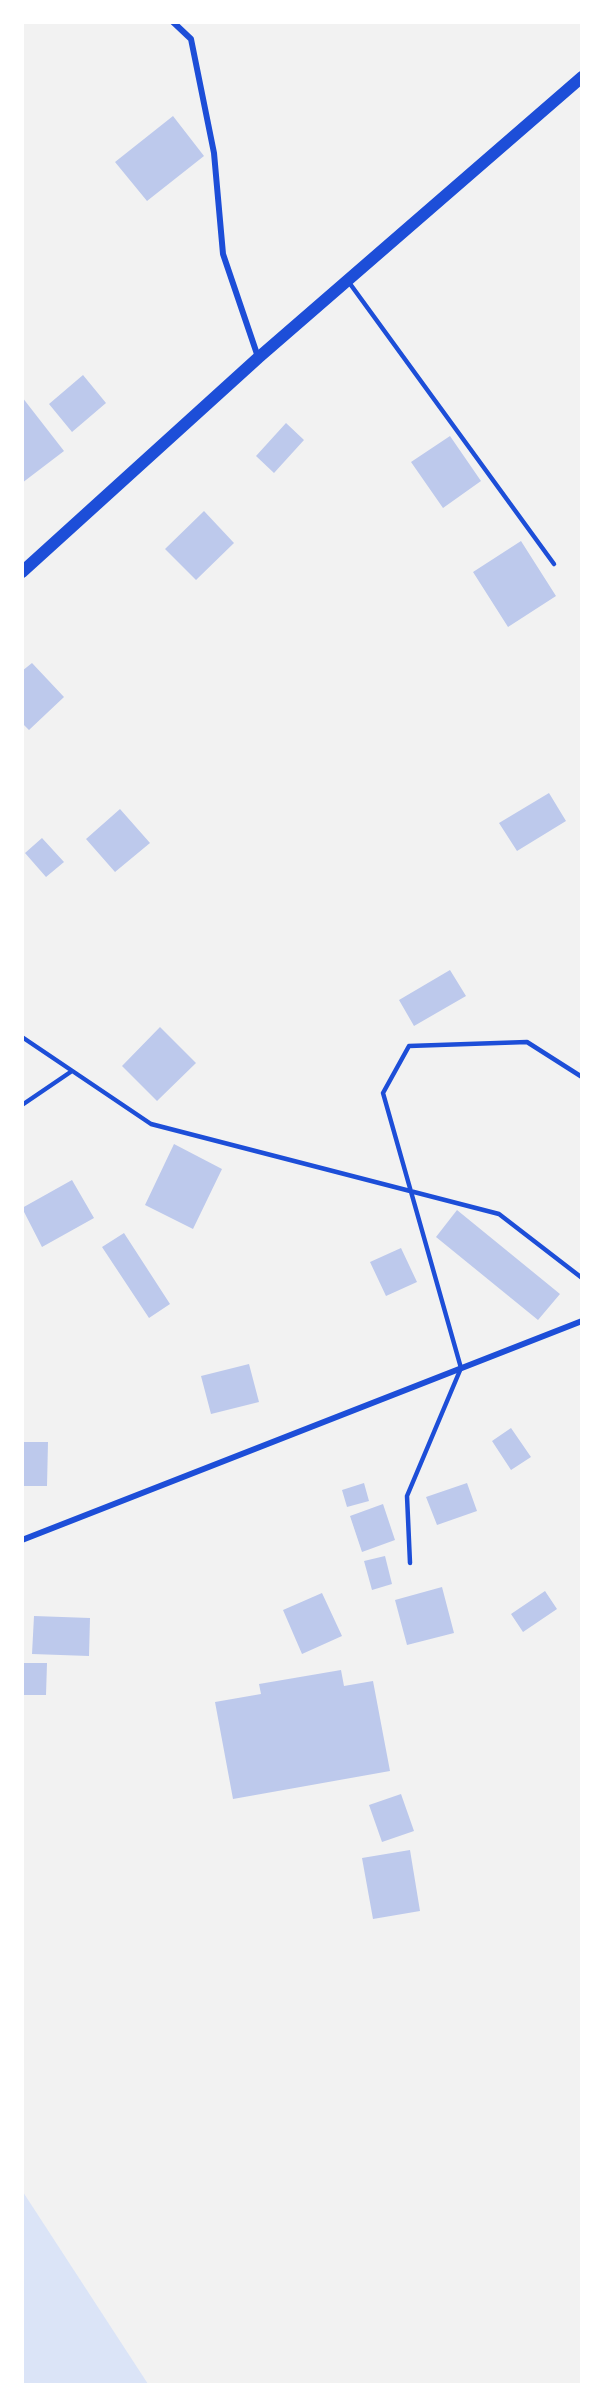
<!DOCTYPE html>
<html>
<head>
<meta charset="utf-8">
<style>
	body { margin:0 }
	#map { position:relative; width:604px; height:2407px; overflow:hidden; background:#f2f2f2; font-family:"Exo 2",sans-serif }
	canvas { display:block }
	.frame { position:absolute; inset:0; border:24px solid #fff; pointer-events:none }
</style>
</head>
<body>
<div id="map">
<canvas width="604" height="2407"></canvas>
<div class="frame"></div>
</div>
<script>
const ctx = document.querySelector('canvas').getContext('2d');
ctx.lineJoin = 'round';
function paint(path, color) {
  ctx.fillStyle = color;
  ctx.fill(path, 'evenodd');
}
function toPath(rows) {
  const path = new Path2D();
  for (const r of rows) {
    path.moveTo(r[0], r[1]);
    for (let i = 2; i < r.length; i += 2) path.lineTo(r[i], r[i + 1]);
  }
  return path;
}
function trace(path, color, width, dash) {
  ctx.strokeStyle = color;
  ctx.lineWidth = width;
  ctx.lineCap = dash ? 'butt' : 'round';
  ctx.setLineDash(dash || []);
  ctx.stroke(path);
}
const green = toPath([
	[22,2192,23,2192,148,2384,23,2384]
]);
const building = toPath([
	[173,116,204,156,147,201,115,162],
	[83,375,106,403,72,432,49,404],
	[22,397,64,451,22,483],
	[286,423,304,440,274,473,256,456],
	[450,436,481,481,443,508,411,462],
	[204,511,234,543,196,580,165,549],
	[521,541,556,596,508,627,473,572],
	[32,663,64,697,29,730,22,723,22,671],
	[549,793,566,821,517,851,499,823],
	[120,809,150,843,115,872,86,839],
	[42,838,64,862,46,877,25,853],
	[450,970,466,996,414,1026,399,1000],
	[160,1027,196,1063,157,1101,122,1066],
	[174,1144,222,1169,193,1229,145,1205],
	[72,1180,94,1218,42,1247,22,1208],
	[457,1210,560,1294,538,1320,436,1237],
	[124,1233,170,1304,149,1318,102,1247],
	[401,1248,417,1282,386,1296,370,1262],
	[249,1364,259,1402,211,1414,201,1376],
	[511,1428,531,1457,511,1470,492,1441],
	[22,1442,48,1442,47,1486,22,1486],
	[364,1483,369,1501,347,1507,342,1490],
	[467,1483,477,1511,437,1525,426,1497],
	[383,1504,395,1540,362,1552,350,1516],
	[385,1556,392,1584,372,1590,364,1561],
	[442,1587,454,1633,407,1645,395,1600],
	[545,1591,557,1609,523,1632,511,1614],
	[322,1593,342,1636,302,1654,283,1610],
	[34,1616,90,1618,89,1656,32,1654],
	[22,1663,47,1663,46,1695,22,1695],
	[341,1670,344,1686,373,1681,390,1771,233,1799,215,1702,261,1694,259,1684],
	[401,1794,414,1831,382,1842,369,1805],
	[410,1850,420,1911,373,1919,362,1858]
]);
const service = toPath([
	[348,281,554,564],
	[22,1037,151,1124,499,1214,582,1278],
	[22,1105,72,1071],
	[410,1563,407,1496,461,1368,383,1093,409,1046,527,1042,582,1077]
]);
const minor = toPath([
	[173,22,191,39,214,153,223,254,258,357],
	[22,1540,582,1321]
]);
const secondary = toPath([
	[22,572,258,358,582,77]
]);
paint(green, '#dbe4f7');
paint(building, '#bdc9ec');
trace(service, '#1d4ed8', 4.5);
trace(minor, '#1d4ed8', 6);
trace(secondary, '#1d4ed8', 12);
</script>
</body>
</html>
